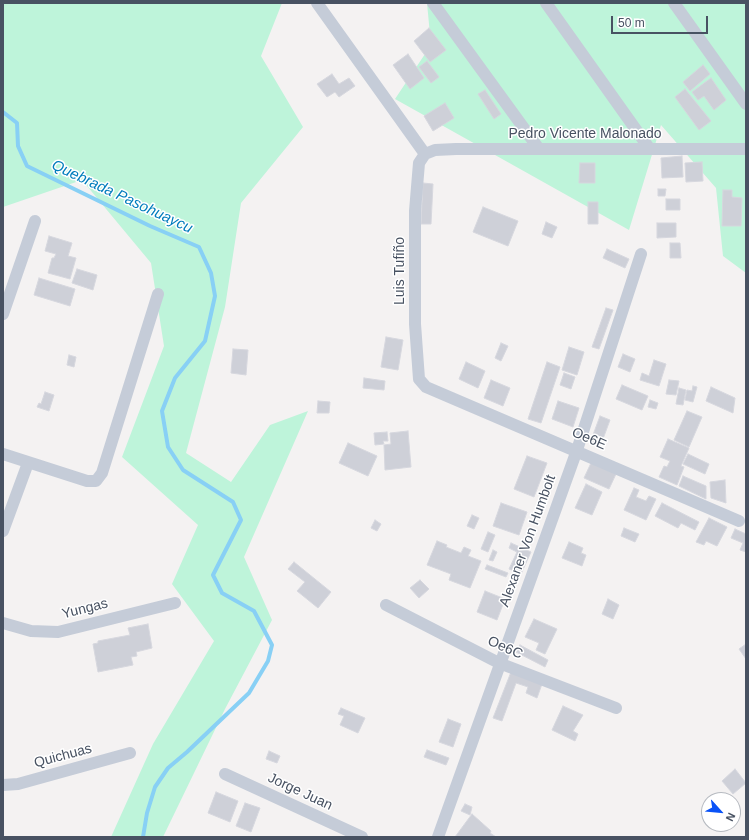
<!DOCTYPE html>
<html>
<head>
<meta charset="utf-8">
<style>
	body { margin:0 }
	#map { position:relative; width:749px; height:840px; overflow:hidden; background:#f4f2f2; font-family:Helvetica,sans-serif }
	canvas { display:block }
	.frame { position:absolute; inset:0; border:4px solid #485262; pointer-events:none }
	.north { position:absolute; left:701px; top:792px; width:40px; height:40px; box-sizing:border-box; background:#fff; border:1px solid #b6bac0; border-radius:50%; rotate:117deg; font-size:11px; font-weight:700; line-height:16px; text-align:center; color:#485262 }
	.north::after { content:''; display:block; margin:auto; width:14px; height:18px; background:#0a52f7; clip-path:polygon(50% 0,100% 100%,50% 72%,0 100%) }
	.scale { position:absolute; left:611px; top:16px; width:97px; height:18px; box-sizing:border-box; border:2px solid #485262; border-top:0; padding-left:5px; font-size:12px; line-height:14px; white-space:nowrap; color:#485262; -webkit-text-stroke:3px #fff; paint-order:stroke }
</style>
</head>
<body>
<div id="map">
<canvas width="749" height="840"></canvas>
<div class="frame"></div>
<div class="north">N</div>
<div class="scale">50 m</div>
</div>
<script>
const ctx = document.querySelector('canvas').getContext('2d');
ctx.lineJoin = 'round';
function paint(path, color) {
  ctx.fillStyle = color;
  ctx.fill(path, 'evenodd');
}
function toPath(rows) {
  const path = new Path2D();
  for (const r of rows) {
    path.moveTo(r[0], r[1]);
    for (let i = 2; i < r.length; i += 2) path.lineTo(r[i], r[i + 1]);
  }
  return path;
}
function trace(path, color, width, dash) {
  ctx.strokeStyle = color;
  ctx.lineWidth = width;
  ctx.lineCap = dash ? 'butt' : 'round';
  ctx.setLineDash(dash || []);
  ctx.stroke(path);
}
function write(font, color, halo, rows, align = 'center') {
  ctx.font = font + ' Helvetica,sans-serif';
  ctx.lineWidth = 3;
  ctx.setLineDash([]);
  ctx.textBaseline = 'middle';
  ctx.strokeStyle = halo;
  ctx.fillStyle = color;
  for (const [text, x, y, turn = 0] of rows) {
    ctx.save();
    ctx.translate(x, y);
    ctx.rotate((+turn || 0) * Math.PI / 180);
    ctx.textAlign = isNaN(turn) ? turn : align;
    if (halo) ctx.strokeText(text, 0, 0);
    ctx.fillText(text, 0, 0);
    ctx.restore();
  }
}
const green = toPath([
	[3,3,282,3,261,56,303,127,241,203,225,307,186,453,231,482,270,425,308,411,244,557,272,620,225,709,163,837,111,837,153,744,214,641,172,584,198,525,122,457,164,346,151,263,82,180,3,207],
	[427,3,746,3,746,273,723,256,716,188,661,125,629,230,395,99,431,45]
]);
const stream = toPath([
	[3,112,17,123,18,146,27,166,150,226,199,247,211,273,215,296,205,341,175,378,162,411,168,447,183,470,233,502,241,520,213,575,222,593,254,611,272,645,268,661,249,693,187,752,168,768,155,787,147,813,143,837]
]);
const building = toPath([
	[429,28,446,50,430,62,414,41,429,28],
	[408,54,424,78,410,89,393,65,408,54],
	[427,61,439,77,431,83,419,67,427,61],
	[703,65,710,74,690,91,683,82,703,65],
	[332,74,339,84,349,78,355,86,339,97,335,92,327,97,317,84,332,74],
	[711,78,726,100,714,110,704,96,698,100,692,92,711,78],
	[685,89,711,121,699,130,675,97,685,89],
	[485,90,501,114,494,119,478,94,485,90],
	[445,103,454,118,433,131,424,116,445,103],
	[682,156,683,177,662,178,661,158,682,156],
	[702,162,703,181,686,182,685,163,702,162],
	[580,163,595,163,595,183,579,183,580,163],
	[423,183,433,184,431,224,421,224,423,183],
	[658,189,666,189,665,196,658,196,658,189],
	[723,190,732,190,732,197,742,198,741,226,722,226,723,190],
	[666,199,680,199,680,210,666,210,666,199],
	[588,202,598,202,598,224,588,224,588,202],
	[483,207,518,221,508,246,473,232,483,207],
	[546,222,557,227,552,238,542,234,546,222],
	[657,223,676,223,676,237,657,238,657,223],
	[49,236,72,243,68,256,76,258,70,279,48,273,52,258,54,258,56,254,45,251,49,236],
	[670,243,680,243,681,258,670,258,670,243],
	[607,249,629,259,625,268,603,258,607,249],
	[77,269,97,275,93,290,72,283,77,269],
	[39,278,75,289,70,306,34,295,39,278],
	[606,308,613,310,599,349,592,347,606,308],
	[386,337,403,340,398,370,381,367,386,337],
	[501,343,508,346,501,361,495,358,501,343],
	[569,347,584,352,577,375,562,370,569,347],
	[233,349,248,350,246,375,231,373,233,349],
	[623,354,635,359,630,372,618,367,623,354],
	[69,355,76,357,74,367,67,365,69,355],
	[654,360,666,364,659,386,640,380,642,373,649,376,654,360],
	[466,362,485,371,478,388,459,379,466,362],
	[547,362,560,367,541,423,528,419,547,362],
	[564,373,575,377,571,389,560,385,564,373],
	[364,378,385,381,384,390,363,388,364,378],
	[491,380,510,388,503,406,484,398,491,380],
	[669,380,679,381,676,395,666,394,669,380],
	[622,385,648,396,642,410,616,399,622,385],
	[693,386,697,387,693,402,685,400,687,390,692,391,693,386],
	[711,387,735,398,733,413,706,401,711,387],
	[679,388,686,390,683,405,676,404,679,388],
	[45,392,54,395,49,411,37,407,39,403,41,404,45,392],
	[650,400,658,403,656,409,648,407,650,400],
	[318,401,330,402,329,413,317,413,318,401],
	[558,401,579,408,573,427,552,419,558,401],
	[687,411,702,417,689,447,674,440,687,411],
	[600,416,610,420,600,447,590,443,600,416],
	[408,431,411,467,385,470,384,445,391,444,390,433,408,431],
	[387,432,388,441,383,441,384,444,375,445,374,433,387,432],
	[668,439,689,448,681,466,684,467,677,485,659,477,664,466,667,467,670,461,660,457,668,439],
	[348,443,377,456,368,476,339,463,348,443],
	[688,454,709,464,705,474,683,464,688,454],
	[527,456,547,463,534,497,514,489,527,456],
	[591,463,616,474,609,489,584,478,591,463],
	[683,476,706,486,706,499,679,486,683,476],
	[725,480,726,503,711,498,710,482,725,480],
	[586,484,602,492,592,515,575,508,586,484],
	[634,488,639,490,636,497,646,501,649,496,656,499,646,520,624,510,634,488],
	[501,503,527,512,519,535,493,526,501,503],
	[662,503,699,522,695,530,681,523,678,528,655,516,662,503],
	[472,515,479,518,474,529,467,526,472,515],
	[709,518,727,527,717,546,706,541,704,545,696,542,709,518],
	[375,520,381,524,377,531,371,528,375,520],
	[624,528,639,534,635,542,621,536,624,528],
	[735,529,746,534,746,552,740,550,743,543,731,538,735,529],
	[488,532,495,535,488,552,481,549,488,532],
	[437,541,447,545,446,547,461,553,464,547,471,550,468,556,481,561,470,588,449,580,451,574,427,565,437,541],
	[569,542,583,548,581,553,586,555,582,566,562,558,569,542],
	[511,543,531,552,521,574,509,569,517,552,509,548,511,543],
	[493,550,497,552,493,561,489,560,493,550],
	[294,562,331,592,318,608,297,591,305,582,288,569,294,562],
	[487,565,508,573,506,577,485,569,487,565],
	[420,580,429,589,419,598,410,588,420,580],
	[485,591,505,599,497,620,477,612,485,591],
	[608,599,619,605,613,619,602,614,608,599],
	[534,619,557,629,545,654,536,650,539,643,525,637,534,619],
	[148,624,152,648,136,652,137,656,131,657,133,665,98,672,93,644,98,643,98,641,130,635,128,628,148,624],
	[746,644,746,659,739,649,746,644],
	[520,645,548,660,545,667,516,652,520,645],
	[511,672,542,684,537,698,526,693,528,687,516,683,502,721,493,718,511,672],
	[563,706,583,715,573,731,578,734,575,741,552,730,563,706],
	[341,708,365,718,358,733,340,725,344,716,338,714,341,708],
	[448,719,461,724,453,747,439,742,448,719],
	[427,750,449,758,446,765,424,757,427,750],
	[269,751,280,756,277,763,266,759,269,751],
	[735,769,746,783,733,794,722,781,735,769],
	[216,792,238,801,230,822,208,813,216,792],
	[245,803,260,808,251,832,236,826,245,803],
	[465,804,472,807,470,815,461,811,465,804],
	[472,814,491,831,490,833,496,837,455,837,472,814]
]);
const minor = toPath([
	[317,3,425,154],
	[433,3,539,149],
	[546,3,649,148],
	[674,3,746,104],
	[425,154,419,163,415,211,415,324,419,379,426,387,739,521],
	[425,154,435,150,456,149,746,149],
	[3,314,35,221],
	[3,454,87,481,96,481,102,473,158,294],
	[3,531,28,463],
	[386,605,499,663,616,708],
	[3,623,31,631,58,632,175,603],
	[225,774,362,837],
	[3,785,18,784,130,753],
	[438,837,577,450,641,254]
]);
const streetNames = [
	["Pedro Vicente Malonado",585,134],
	["Luis Tufiño",400,271,-90],
	["Oe6E",589,439,23],
	["Alexaner Von Humbolt",528,541,-70],
	["Yungas",85,609,-14],
	["Oe6C",505,648,24],
	["Quichuas",63,756,-15],
	["Jorge Juan",300,792,25]
];
const waterNames = [
	["Quebrada Pasohuaycu",122,197,25]
];
paint(green, '#bef4da');
trace(stream, '#88d0f5', 4);
paint(building, '#ced0d8');
trace(building, '#d6d7de', 1);
trace(minor, '#c5ccd8', 12);
write('14px', '#485262', '#fff', streetNames);
write('italic 15px', '#007cbd', '#fff', waterNames);
</script>
</body>
</html>
